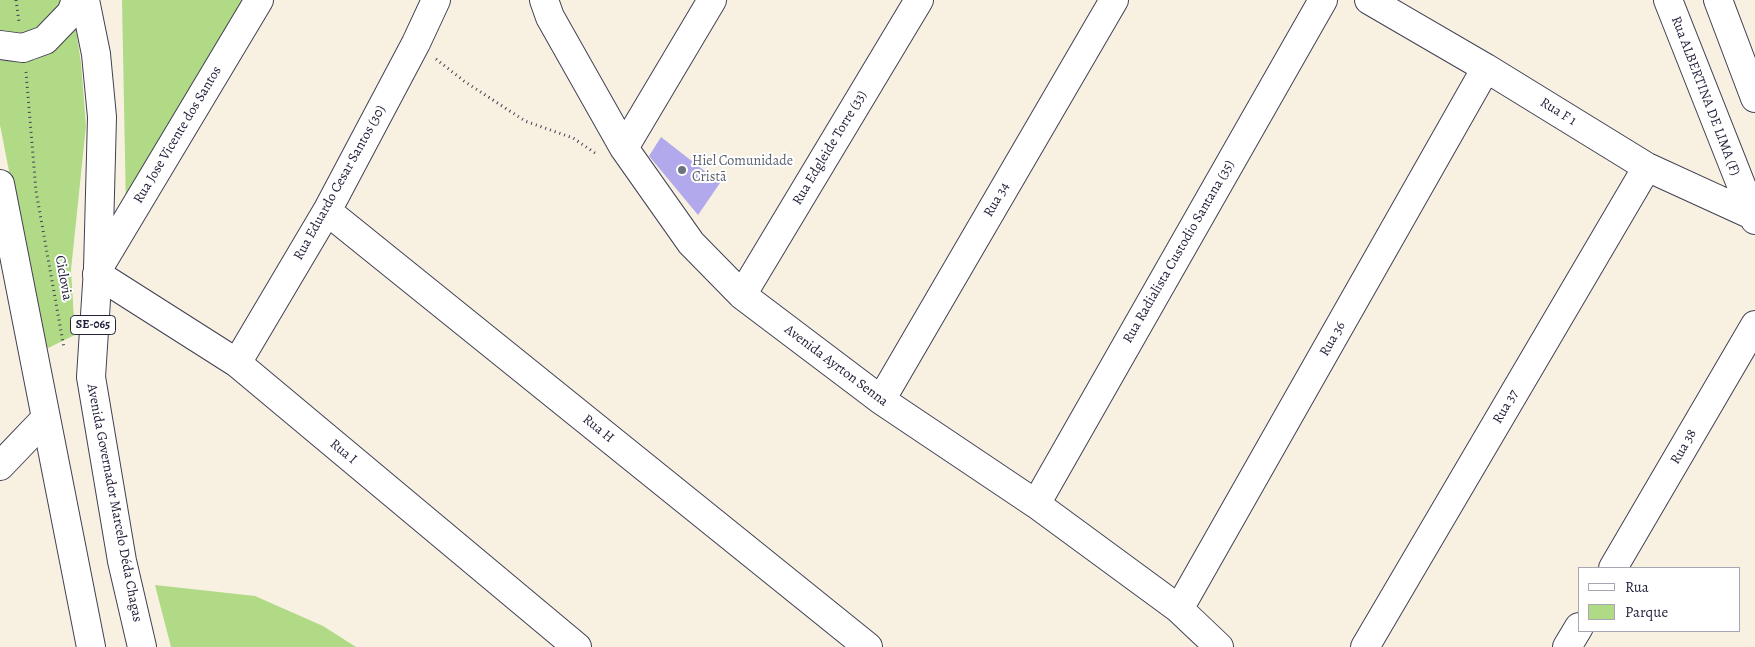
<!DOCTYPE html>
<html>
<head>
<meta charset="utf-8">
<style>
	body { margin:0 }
	#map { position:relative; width:1755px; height:647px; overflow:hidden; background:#f8f1e2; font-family:Alegreya,serif }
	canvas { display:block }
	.legend { position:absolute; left:1578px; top:567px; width:162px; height:65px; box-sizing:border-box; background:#fff; border:1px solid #a7a7b1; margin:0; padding:6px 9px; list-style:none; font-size:15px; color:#22223b }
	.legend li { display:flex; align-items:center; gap:10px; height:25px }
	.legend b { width:25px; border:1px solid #a7a7b1 }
</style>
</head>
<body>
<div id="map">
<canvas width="1755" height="647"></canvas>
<ul class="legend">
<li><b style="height:6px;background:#fff"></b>Rua</li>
<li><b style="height:14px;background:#b0da85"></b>Parque</li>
</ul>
</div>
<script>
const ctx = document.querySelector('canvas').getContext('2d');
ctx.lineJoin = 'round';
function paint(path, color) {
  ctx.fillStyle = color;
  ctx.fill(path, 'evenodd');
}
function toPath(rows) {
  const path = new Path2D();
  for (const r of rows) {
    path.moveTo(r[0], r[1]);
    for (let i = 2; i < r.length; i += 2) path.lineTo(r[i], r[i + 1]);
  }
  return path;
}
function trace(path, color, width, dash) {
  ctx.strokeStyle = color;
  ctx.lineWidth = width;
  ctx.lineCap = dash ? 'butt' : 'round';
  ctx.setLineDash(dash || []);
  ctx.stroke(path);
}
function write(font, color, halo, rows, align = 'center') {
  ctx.font = font + ' Alegreya,serif';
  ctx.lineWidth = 4;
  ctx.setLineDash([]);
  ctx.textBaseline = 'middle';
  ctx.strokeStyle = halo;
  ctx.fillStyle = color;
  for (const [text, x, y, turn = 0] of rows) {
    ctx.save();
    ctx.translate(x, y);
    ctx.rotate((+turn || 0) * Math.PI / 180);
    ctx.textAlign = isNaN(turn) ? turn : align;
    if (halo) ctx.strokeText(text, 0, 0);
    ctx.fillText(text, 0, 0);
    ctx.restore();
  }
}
const green = toPath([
	[0,0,62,0,61,6,41,29,11,40,0,38],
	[122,0,249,0,126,209],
	[75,23,81,63,86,126,71,270,75,335,44,350,0,125,0,61,35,60,54,50],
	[155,585,255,596,323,626,356,647,171,647]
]);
const building = toPath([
	[661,137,720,183,698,215,649,156]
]);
const path = toPath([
	[16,0,19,22],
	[436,59,464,81,525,121,573,138,595,153],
	[26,72,36,191,64,348]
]);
const minor = toPath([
	[544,0,550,17,624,148,691,243,742,295,881,400,1036,504,1179,609,1219,647],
	[1369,0,1486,68,1647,167,1752,215],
	[1668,0,1755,220],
	[1718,0,1755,98],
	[624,148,712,0],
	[327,211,868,647],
	[98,269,259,0],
	[97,274,237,363,577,647],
	[742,295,919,0],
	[237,363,327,211,416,43,436,0],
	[881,400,1114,0],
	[0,466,45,419],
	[1036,504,1323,0],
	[1613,568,1755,325],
	[1179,609,1486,68],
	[1365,647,1647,167],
	[1567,647,1579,627]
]);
const major = toPath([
	[85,0,96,54,102,117,98,269,91,377,122,561,142,647],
	[0,45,23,48,45,40,71,13,76,0],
	[0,184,91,647]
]);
const markers = [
	[682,170,5,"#6b7280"]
];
const shields = [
	[93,325,45]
];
const shieldNames = [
	["SE-065",93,325]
];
const streetNames = [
	["Rua ALBERTINA DE LIMA (F)",1705,96,69],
	["Rua F 1",1558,112,32],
	["Rua Jose Vicente dos Santos",178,135,-59],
	["Rua Edgleide Torre (33)",830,148,-59],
	["Rua Eduardo Cesar Santos (30)",340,183,-61],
	["Rua 34",997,200,-60],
	["Rua Radialista Custodio Santana (35)",1179,252,-60],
	["Ciclovia",63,278,80],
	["Rua 36",1333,339,-60],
	["Avenida Ayrton Senna",836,366,37],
	["Rua 37",1506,407,-60],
	["Rua H",598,429,39],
	["Rua 38",1684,447,-60],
	["Rua I",343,452,40],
	["Avenida Governador Marcelo Déda Chagas",114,503,79]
];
const worshipNames = [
	["Hiel Comunidade",692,162],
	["Cristã",692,178]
];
paint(green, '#b0da85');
paint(building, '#b2a8ec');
trace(minor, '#424154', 30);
trace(major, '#424154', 30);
trace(path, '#424154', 3, [1, 4]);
trace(minor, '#fff', 28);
trace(major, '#fff', 28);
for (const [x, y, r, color] of markers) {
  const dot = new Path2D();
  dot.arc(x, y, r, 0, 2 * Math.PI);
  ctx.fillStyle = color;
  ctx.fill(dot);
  trace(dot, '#fff', 2);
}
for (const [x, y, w] of shields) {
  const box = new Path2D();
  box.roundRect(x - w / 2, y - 9.5, w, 19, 4);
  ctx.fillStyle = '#fff';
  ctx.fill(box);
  trace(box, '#22223b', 1);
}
write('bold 12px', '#22223b', null, shieldNames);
write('14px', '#22223b', '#fff', streetNames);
write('14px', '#5b616d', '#fff', worshipNames, 'left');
</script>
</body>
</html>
